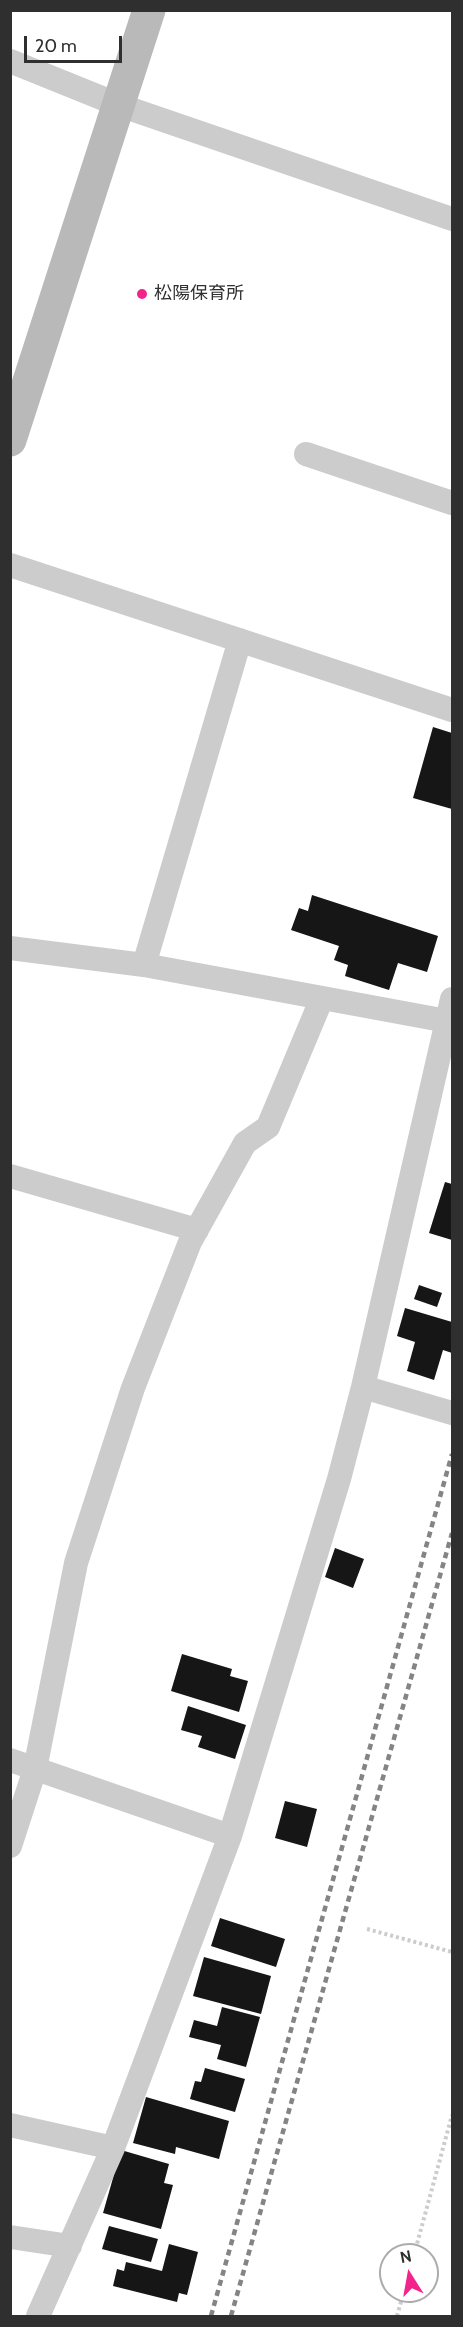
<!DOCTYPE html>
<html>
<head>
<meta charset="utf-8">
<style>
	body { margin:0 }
	#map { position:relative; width:463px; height:2327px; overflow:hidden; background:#fff; font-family:Cabin,sans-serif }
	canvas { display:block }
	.frame { position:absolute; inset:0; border:12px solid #2f2f2f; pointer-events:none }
	.north { position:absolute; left:379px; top:2243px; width:60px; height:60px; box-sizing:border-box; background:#fff; border:2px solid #acacac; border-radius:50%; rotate:349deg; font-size:16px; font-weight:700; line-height:24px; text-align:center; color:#2f2f2f }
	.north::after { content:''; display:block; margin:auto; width:21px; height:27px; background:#f3238c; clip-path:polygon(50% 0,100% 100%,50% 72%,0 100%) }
	.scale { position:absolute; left:24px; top:36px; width:98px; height:27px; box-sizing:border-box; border:3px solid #2f2f2f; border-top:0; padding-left:8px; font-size:18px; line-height:21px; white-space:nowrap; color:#2f2f2f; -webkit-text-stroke:4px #fff; paint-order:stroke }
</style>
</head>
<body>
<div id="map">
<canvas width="463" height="2327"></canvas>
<div class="frame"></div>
<div class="north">N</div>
<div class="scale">20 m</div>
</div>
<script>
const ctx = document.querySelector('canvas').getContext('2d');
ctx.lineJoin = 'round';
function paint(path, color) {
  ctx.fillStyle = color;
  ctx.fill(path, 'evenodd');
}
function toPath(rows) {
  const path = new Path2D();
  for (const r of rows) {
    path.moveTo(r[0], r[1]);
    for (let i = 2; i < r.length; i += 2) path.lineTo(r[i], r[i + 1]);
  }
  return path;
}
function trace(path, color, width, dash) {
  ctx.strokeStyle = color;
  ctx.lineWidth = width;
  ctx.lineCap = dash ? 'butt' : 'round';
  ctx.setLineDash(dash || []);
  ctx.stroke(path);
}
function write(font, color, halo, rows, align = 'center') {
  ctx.font = font + ' Cabin,"Noto Sans JP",sans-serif';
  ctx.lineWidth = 6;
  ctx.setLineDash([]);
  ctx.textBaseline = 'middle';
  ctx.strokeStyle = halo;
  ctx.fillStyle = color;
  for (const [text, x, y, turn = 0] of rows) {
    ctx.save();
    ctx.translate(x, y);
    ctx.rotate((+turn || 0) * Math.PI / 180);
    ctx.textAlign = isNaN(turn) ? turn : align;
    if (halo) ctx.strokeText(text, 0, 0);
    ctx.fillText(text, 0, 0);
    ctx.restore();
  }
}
const building = toPath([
	[433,727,452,733,452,809,413,798],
	[312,895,438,936,427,972,398,963,389,990,345,976,348,965,334,960,339,946,291,930,299,908,308,911],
	[445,1182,452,1184,452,1240,429,1233],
	[419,1285,442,1293,437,1307,414,1299],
	[405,1308,452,1322,452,1353,443,1350,434,1380,407,1371,415,1342,397,1336],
	[335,1548,364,1559,353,1588,325,1577],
	[182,1654,232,1669,230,1676,248,1681,239,1712,171,1691],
	[188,1706,246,1725,235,1759,198,1747,202,1736,181,1730],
	[285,1801,317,1809,307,1847,275,1838],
	[220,1918,285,1939,276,1967,211,1946],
	[204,1957,271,1976,261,2014,193,1996],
	[222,2007,260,2017,246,2067,217,2059,221,2045,189,2037,194,2020,217,2026],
	[205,2068,245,2079,235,2112,190,2099,195,2081,201,2082],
	[146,2097,229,2121,219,2159,176,2147,175,2154,133,2143],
	[121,2150,169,2164,164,2183,173,2185,161,2229,103,2213],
	[109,2226,158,2239,151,2262,102,2249],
	[169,2244,198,2252,187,2295,179,2293,177,2302,113,2286,117,2269,124,2271,126,2262,162,2271]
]);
const path = toPath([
	[367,1929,452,1952],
	[414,2255,452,2115],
	[397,2316,404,2291]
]);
const street = toPath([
	[10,61,119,105,452,219],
	[306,454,452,503],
	[10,565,452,710],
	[240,640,144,965,447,1021],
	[10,948,144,965],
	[10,1176,197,1230],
	[363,1387,452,1413],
	[10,1760,230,1836],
	[10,1846,35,1769,76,1563,133,1388,190,1242,245,1143,268,1127,322,998],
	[10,2125,113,2148],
	[10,2237,70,2246],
	[38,2316,113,2148,230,1836,339,1479,363,1387,452,999]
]);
const secondary = toPath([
	[10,440,149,10]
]);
const rail = toPath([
	[211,2316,452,1454],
	[231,2316,452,1533]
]);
const markers = [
	[142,294,6,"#f3238c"]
];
const poiNames = [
	["松陽保育所",154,294]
];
paint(building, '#161616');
trace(path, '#ccc', 4, [3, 3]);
trace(street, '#ccc', 24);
trace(secondary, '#b9b9b9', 33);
trace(rail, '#848484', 4.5, [6, 4.5]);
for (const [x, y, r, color] of markers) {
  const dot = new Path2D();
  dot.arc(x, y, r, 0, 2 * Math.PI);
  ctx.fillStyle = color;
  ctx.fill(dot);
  trace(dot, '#fff', 2);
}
write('18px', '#2f2f2f', '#fff', poiNames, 'left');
</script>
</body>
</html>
